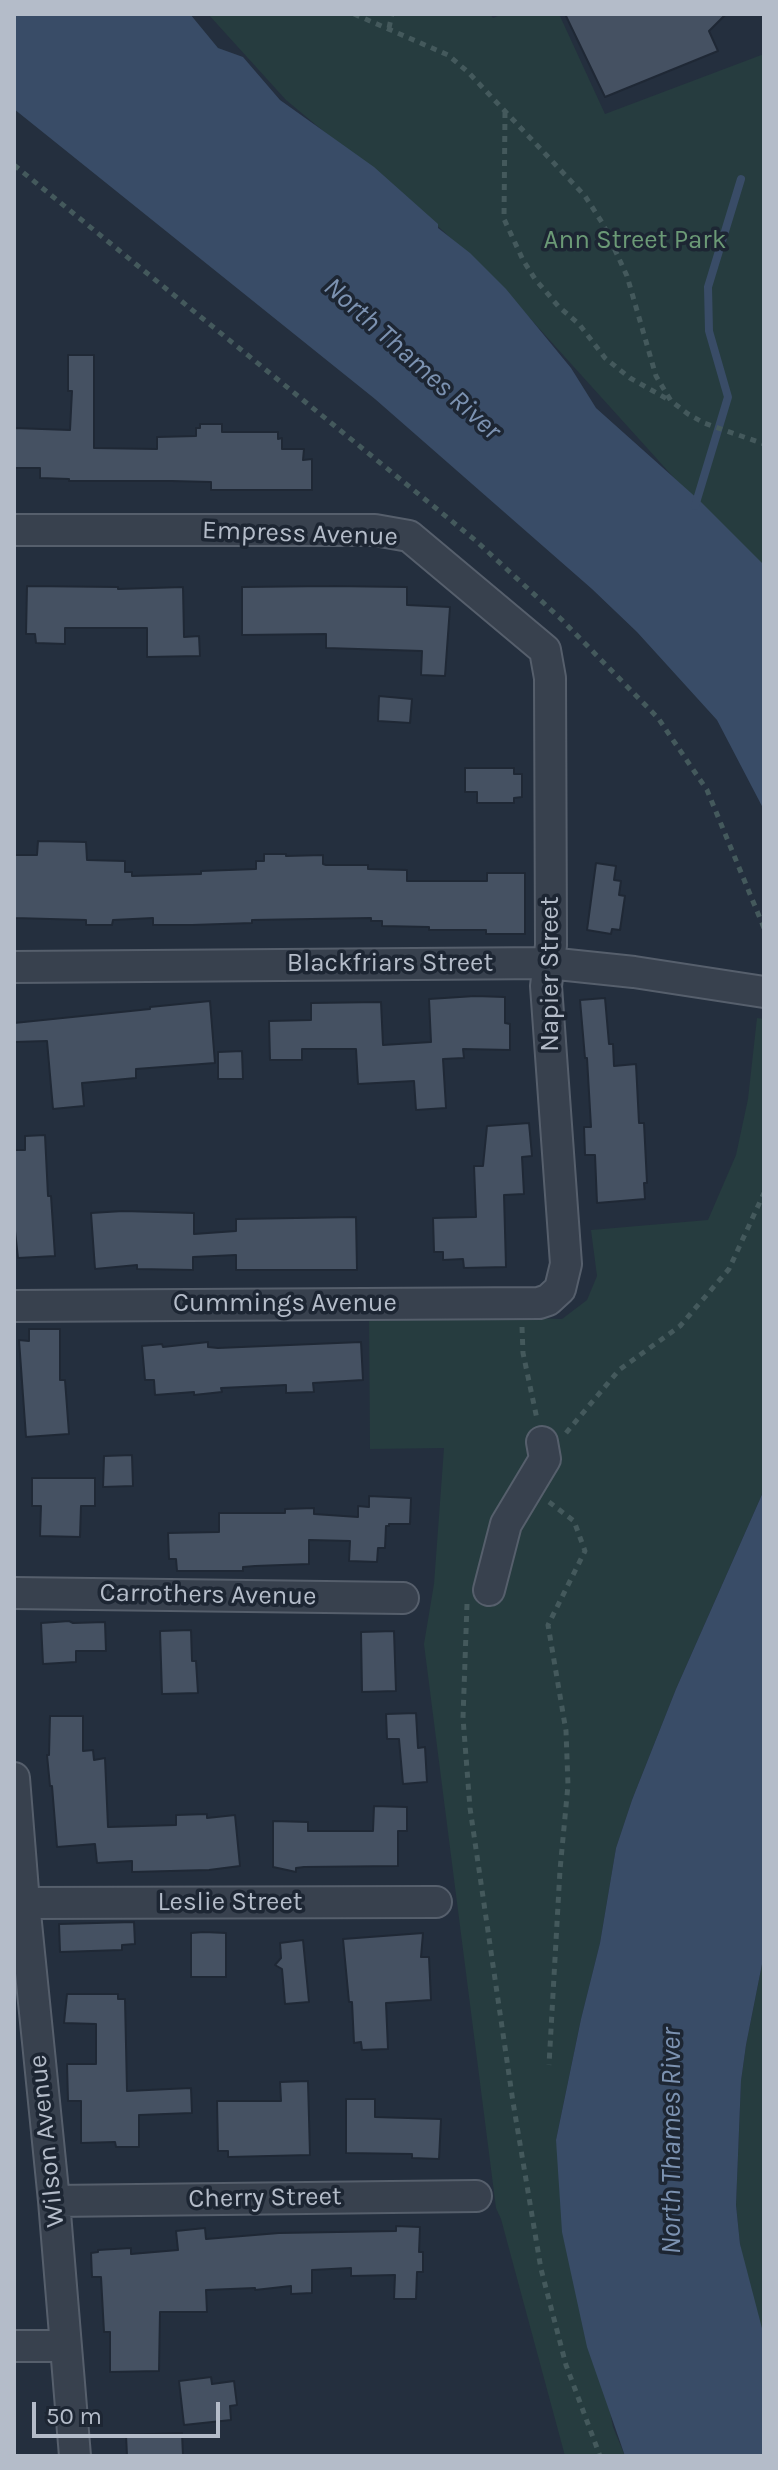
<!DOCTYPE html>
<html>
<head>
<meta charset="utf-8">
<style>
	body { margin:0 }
	#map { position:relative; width:778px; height:2470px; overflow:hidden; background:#242f3e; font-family:Karla,sans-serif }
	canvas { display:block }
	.frame { position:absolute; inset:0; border:16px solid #b4bcc9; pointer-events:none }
	.scale { position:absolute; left:32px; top:2402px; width:188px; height:36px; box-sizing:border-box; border:4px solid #b4bcc9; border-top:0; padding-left:10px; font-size:24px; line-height:28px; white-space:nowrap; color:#b4bcc9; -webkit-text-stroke:6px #1d2633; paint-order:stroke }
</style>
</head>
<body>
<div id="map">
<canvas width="778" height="2470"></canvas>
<div class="frame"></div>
<div class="scale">50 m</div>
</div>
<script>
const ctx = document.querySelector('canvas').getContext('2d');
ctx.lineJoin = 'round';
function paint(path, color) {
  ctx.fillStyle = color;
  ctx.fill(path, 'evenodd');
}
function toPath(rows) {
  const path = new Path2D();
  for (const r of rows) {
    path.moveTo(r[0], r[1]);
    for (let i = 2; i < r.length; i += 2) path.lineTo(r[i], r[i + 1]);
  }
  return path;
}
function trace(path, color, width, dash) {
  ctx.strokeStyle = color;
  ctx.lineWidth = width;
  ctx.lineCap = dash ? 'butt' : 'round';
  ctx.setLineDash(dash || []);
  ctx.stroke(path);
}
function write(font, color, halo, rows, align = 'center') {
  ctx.font = font + ' Karla,sans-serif';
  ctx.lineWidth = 7;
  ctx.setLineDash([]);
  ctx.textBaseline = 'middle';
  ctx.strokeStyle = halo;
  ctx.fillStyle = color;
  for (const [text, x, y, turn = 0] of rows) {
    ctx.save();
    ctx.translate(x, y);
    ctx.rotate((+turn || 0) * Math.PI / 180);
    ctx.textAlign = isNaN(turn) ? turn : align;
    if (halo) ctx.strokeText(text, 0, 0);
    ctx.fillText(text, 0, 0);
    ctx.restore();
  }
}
const green = toPath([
	[208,14,490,14,493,18,503,14,559,14,605,114,764,54,764,572,723,525,676,480,499,284,441,229,286,100],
	[757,1018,764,1019,764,1490,676,1689,632,1800,616,1848,600,1943,581,2019,556,2140,613,2427,625,2456,565,2456,501,2219,496,2208,424,1644,434,1584,444,1448,370,1449,369,1314,562,1319,587,1300,597,1276,591,1230,708,1220,736,1155,748,1099],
	[764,1954,764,2392,740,2244,736,2205,741,2081,746,2045]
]);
const water = toPath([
	[14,14,190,14,218,48,243,57,280,100,374,167,438,224,438,228,470,253,506,289,571,368,596,408,700,501,764,565,764,810,717,720,637,632,592,589,375,399,14,109],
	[764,1490,764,1954,746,2045,741,2081,736,2205,740,2244,764,2336,764,2456,625,2456,587,2347,562,2232,556,2140,581,2019,600,1943,616,1848,632,1800,676,1689]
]);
const stream = toPath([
	[695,506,728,397,709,331,708,287,741,179]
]);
const building = toPath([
	[565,14,726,14,709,31,718,51,605,97,565,14],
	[68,355,94,355,94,448,157,449,157,437,196,436,196,428,200,428,200,424,222,424,222,432,278,432,278,439,282,438,282,449,304,449,303,460,312,459,312,490,211,490,211,482,172,481,69,481,69,479,40,478,40,468,14,468,14,428,70,430,72,391,68,391,68,355],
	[27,586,118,587,118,589,183,587,184,637,199,636,200,656,147,657,147,628,65,628,65,644,36,643,35,634,26,634,27,586],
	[330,586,407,587,407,605,450,607,445,676,421,675,422,651,326,648,326,634,242,635,242,587,330,586],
	[379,696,412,699,410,723,378,721,379,696],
	[465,768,514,768,514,774,522,774,522,797,514,798,514,803,477,803,477,792,465,792,465,768],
	[38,841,86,842,87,860,125,861,125,872,132,872,132,876,201,874,201,871,256,869,256,861,264,861,264,854,286,854,286,856,323,855,323,864,326,865,368,865,368,869,407,870,407,881,487,881,487,873,525,873,525,934,486,934,486,930,429,930,429,927,382,926,382,921,371,921,371,918,252,920,252,923,192,925,153,925,153,918,113,920,112,925,86,925,86,920,14,918,14,855,37,855,38,841],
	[596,863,616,866,614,880,621,881,619,895,625,896,620,930,612,929,611,934,587,930,596,863],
	[475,996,505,997,505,1023,510,1024,510,1050,463,1049,464,1058,443,1059,446,1108,416,1110,414,1081,358,1084,356,1049,302,1049,302,1060,270,1060,269,1021,311,1020,311,1003,381,1002,383,1045,431,1042,429,999,475,996],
	[605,998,609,1044,613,1044,614,1066,636,1064,639,1123,644,1123,647,1183,644,1183,645,1199,597,1203,595,1155,585,1155,584,1127,591,1127,587,1058,585,1058,580,1000,605,998],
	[210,1001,215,1063,136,1069,136,1078,82,1083,84,1106,53,1109,47,1041,14,1042,14,1023,150,1009,150,1007,210,1001],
	[242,1051,243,1079,218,1079,218,1052,242,1051],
	[529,1123,532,1156,522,1157,524,1194,504,1195,506,1267,464,1268,463,1259,443,1260,443,1252,434,1252,433,1218,476,1217,474,1166,483,1166,487,1126,529,1123],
	[45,1135,48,1196,51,1196,55,1256,18,1258,14,1222,14,1150,25,1150,25,1136,45,1135],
	[123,1211,194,1213,194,1234,236,1231,236,1219,356,1217,357,1270,236,1270,236,1255,193,1257,193,1270,137,1269,137,1265,95,1269,91,1213,123,1211],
	[29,1329,60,1329,60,1380,65,1380,69,1434,26,1437,19,1340,29,1341,29,1329],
	[208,1342,208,1347,218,1348,361,1342,363,1380,313,1383,314,1392,286,1393,286,1385,221,1388,222,1392,194,1395,194,1392,155,1395,154,1380,145,1380,142,1346,162,1344,163,1347,208,1342],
	[132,1455,133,1486,103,1487,104,1456,132,1455],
	[32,1478,95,1478,95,1506,81,1506,80,1537,40,1536,41,1506,32,1506,32,1478],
	[369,1496,411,1498,410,1524,389,1524,389,1526,386,1526,385,1548,378,1548,377,1562,349,1561,350,1541,309,1540,309,1564,255,1566,243,1567,243,1571,177,1571,176,1559,169,1559,168,1533,219,1532,219,1513,285,1513,285,1509,314,1508,314,1514,358,1517,358,1506,369,1507,369,1496],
	[69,1621,73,1623,105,1622,106,1651,76,1651,76,1662,43,1664,41,1623,69,1621],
	[191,1630,192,1661,196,1661,198,1693,162,1694,160,1631,191,1630],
	[394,1631,396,1691,362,1692,361,1632,394,1631],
	[416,1713,418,1748,425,1747,427,1782,403,1784,399,1739,387,1739,386,1714,416,1713],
	[50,1716,83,1716,83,1751,93,1750,94,1760,105,1758,108,1827,176,1825,176,1815,207,1814,207,1818,235,1815,240,1866,209,1870,132,1872,132,1861,97,1863,95,1844,57,1847,52,1786,50,1786,47,1755,49,1755,50,1716],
	[374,1806,407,1807,407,1831,398,1831,398,1866,304,1867,296,1868,296,1872,273,1867,273,1821,308,1822,308,1831,373,1831,374,1806],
	[134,1922,135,1944,122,1945,122,1950,60,1952,59,1924,134,1922],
	[204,1932,226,1933,226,1977,191,1977,191,1933,204,1932],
	[423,1933,421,1957,429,1957,431,2000,386,2003,388,2049,362,2050,361,2042,354,2043,352,2002,349,2002,343,1939,423,1933],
	[303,1940,309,2002,285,2004,282,1969,275,1965,281,1958,280,1943,303,1940],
	[67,1994,118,1994,118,1999,125,1999,127,2091,191,2088,192,2113,139,2115,139,2147,116,2147,115,2142,81,2143,81,2101,68,2101,67,2064,96,2064,96,2024,64,2023,67,1994],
	[308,2081,310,2155,228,2157,228,2151,218,2151,217,2101,281,2101,280,2082,308,2081],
	[346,2099,375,2099,375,2117,441,2119,439,2159,412,2158,412,2154,346,2153,346,2099],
	[396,2226,420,2227,419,2252,423,2252,423,2272,417,2272,416,2299,394,2299,395,2275,351,2276,351,2268,312,2270,312,2293,291,2294,291,2286,255,2290,255,2288,206,2290,207,2312,160,2312,159,2371,110,2372,110,2332,104,2332,101,2277,92,2277,91,2253,98,2252,98,2250,131,2248,131,2254,178,2250,176,2231,205,2228,206,2239,279,2233,396,2231,396,2226],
	[211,2377,212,2384,234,2381,237,2405,230,2406,231,2420,184,2425,179,2381,211,2377],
	[182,2433,183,2456,127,2456,126,2435,182,2433]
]);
const path = toPath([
	[354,14,448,55,468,72,585,196,603,224,627,276,656,376,671,401,688,414,704,423,764,444],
	[389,28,392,14],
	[505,112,504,219,523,260,535,279,559,307,579,324,605,358,630,378,669,400],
	[14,165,475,540,561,619,658,718,707,790,764,928],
	[522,1327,523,1353,537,1419],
	[566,1433,619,1370,680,1326,729,1269,764,1193],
	[549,1502,574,1521,585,1551,548,1625,566,1731,568,1785,560,1870,549,2065],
	[467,1604,463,1718,470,1808,513,2102,541,2269,566,2365,600,2456]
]);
const minor = toPath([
	[14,530,375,530,409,536,545,650,550,678,551,945,546,986,566,1264,560,1289,548,1300,539,1303,14,1306],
	[14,967,548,963,634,972,764,992],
	[489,1590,506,1524,545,1459,542,1442],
	[14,1593,403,1598],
	[14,1778,24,1903,54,2201,75,2456],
	[24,1903,436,1902],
	[54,2201,476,2196],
	[14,2346,65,2346]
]);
const parkNames = [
	["Ann Street Park",635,241]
];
const streetNames = [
	["Empress Avenue",300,534,2],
	["Blackfriars Street",390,964],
	["Napier Street",551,974,-90],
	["Cummings Avenue",285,1304],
	["Carrothers Avenue",208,1595,1],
	["Leslie Street",230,1903],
	["Wilson Avenue",47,2141,-96],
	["Cherry Street",265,2198,-1]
];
const waterNames = [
	["North Thames River",412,359,42],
	["North Thames River",672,2141,-90]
];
paint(green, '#263c3f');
paint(water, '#394c67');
trace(stream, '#394c67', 8);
paint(building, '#455162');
trace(building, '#1f2835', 2);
trace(minor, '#565f6c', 34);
trace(path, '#44595c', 5, [6, 6]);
trace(minor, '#38414e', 30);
write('26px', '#6b9a76', '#1d2633', parkNames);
write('26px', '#b4bcc9', '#1d2633', streetNames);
write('italic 28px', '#7c92b1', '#1d2633', waterNames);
</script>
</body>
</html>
